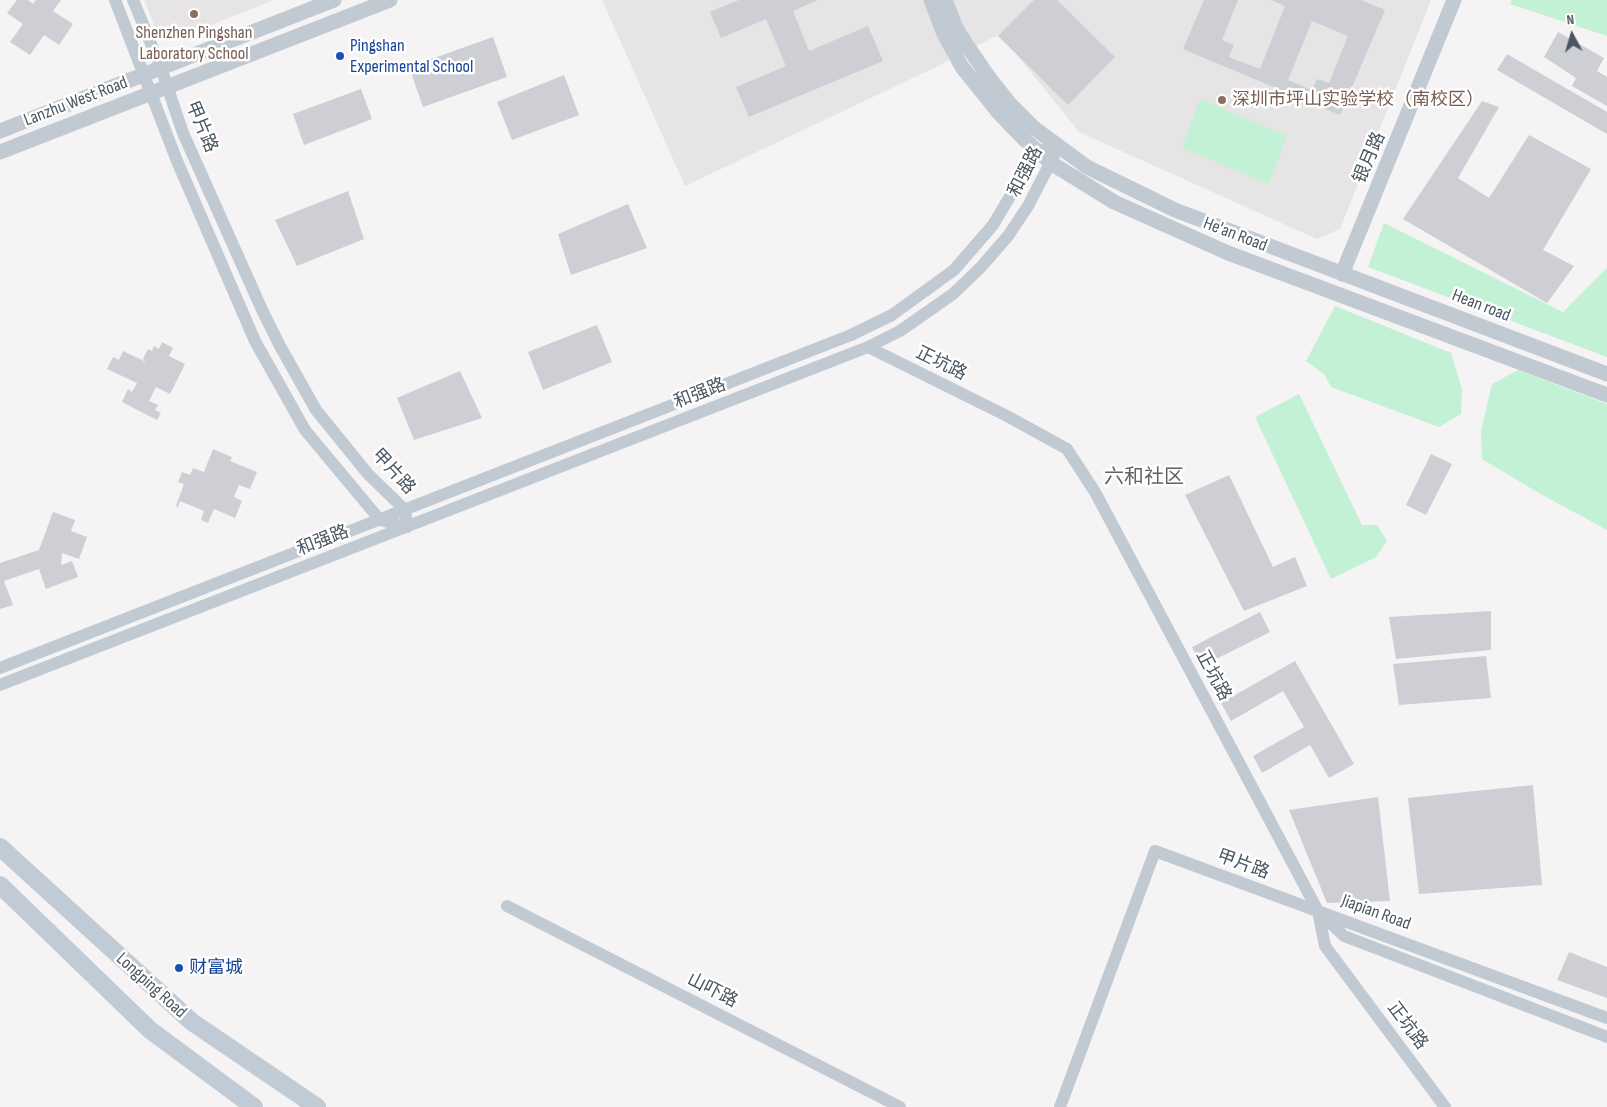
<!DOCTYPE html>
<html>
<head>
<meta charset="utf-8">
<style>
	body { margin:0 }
	#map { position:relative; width:1607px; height:1107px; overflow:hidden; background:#f5f3f3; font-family:"Sofia Sans Condensed",sans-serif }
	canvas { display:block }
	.north { position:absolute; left:1547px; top:10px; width:50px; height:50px; -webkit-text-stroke:4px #fff; paint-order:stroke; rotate:354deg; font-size:14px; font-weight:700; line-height:20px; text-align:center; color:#4a5661 }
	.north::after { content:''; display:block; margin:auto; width:18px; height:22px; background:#4a5661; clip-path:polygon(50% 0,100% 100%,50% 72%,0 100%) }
</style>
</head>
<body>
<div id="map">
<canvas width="1607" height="1107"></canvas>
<div class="north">N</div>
</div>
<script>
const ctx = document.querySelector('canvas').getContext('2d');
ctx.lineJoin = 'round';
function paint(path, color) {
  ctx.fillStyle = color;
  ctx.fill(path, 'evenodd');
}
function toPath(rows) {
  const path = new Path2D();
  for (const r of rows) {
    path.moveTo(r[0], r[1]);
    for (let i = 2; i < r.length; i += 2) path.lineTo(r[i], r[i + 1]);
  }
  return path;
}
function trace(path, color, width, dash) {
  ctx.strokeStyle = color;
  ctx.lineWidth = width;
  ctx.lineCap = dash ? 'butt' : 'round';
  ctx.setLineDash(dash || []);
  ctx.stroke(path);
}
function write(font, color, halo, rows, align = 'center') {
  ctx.font = font + ' "Sofia Sans Condensed","Noto Sans SC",sans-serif';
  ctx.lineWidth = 5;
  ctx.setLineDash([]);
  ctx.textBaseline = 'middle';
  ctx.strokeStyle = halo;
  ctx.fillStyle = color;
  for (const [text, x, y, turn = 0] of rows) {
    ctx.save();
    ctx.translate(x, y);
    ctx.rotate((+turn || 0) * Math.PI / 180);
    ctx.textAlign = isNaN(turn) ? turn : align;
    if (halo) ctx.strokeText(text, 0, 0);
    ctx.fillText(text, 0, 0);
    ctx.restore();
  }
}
const education = toPath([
	[144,0,274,0,181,37,156,29],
	[602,0,1431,0,1340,229,1317,239,1079,132,1000,34,934,68,685,186]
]);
const green = toPath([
	[1512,0,1607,0,1607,36,1510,4],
	[1200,99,1287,136,1268,184,1182,148],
	[1384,223,1563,312,1607,268,1607,357,1368,267],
	[1335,306,1451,353,1462,389,1461,414,1439,427,1331,387,1324,374,1306,361],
	[1518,370,1607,404,1607,530,1537,492,1482,459,1481,431,1492,384],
	[1299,394,1362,525,1377,525,1387,541,1376,557,1331,579,1255,417]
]);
const building = toPath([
	[17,0,28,0,33,4,36,0,61,0,53,11,73,24,59,45,44,35,30,55,10,42,23,24,7,13],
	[739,0,818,0,793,11,809,51,868,26,883,61,749,117,736,87,786,66,766,19,721,38,710,12],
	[1034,0,1057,0,1115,57,1068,105,998,36],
	[1204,0,1238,0,1222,40,1234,45,1229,57,1260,69,1285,6,1271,0,1361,0,1385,10,1340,115,1183,49],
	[1312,21,1348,36,1329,83,1317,79,1312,90,1288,80],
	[1558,32,1604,58,1597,71,1607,77,1607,106,1572,86,1576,78,1544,57],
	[493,37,507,77,423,107,409,67],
	[1507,54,1607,112,1607,134,1497,70],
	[564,75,579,115,512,140,497,102],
	[361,89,372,119,304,145,293,114],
	[1482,101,1499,107,1458,178,1489,198,1529,135,1591,169,1543,250,1574,266,1547,303,1403,219],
	[348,191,364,239,297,266,275,220],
	[628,204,647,248,571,275,558,234],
	[597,325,612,362,543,390,528,352],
	[162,342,173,348,169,356,185,364,170,394,156,387,149,401,158,405,155,410,161,413,157,420,122,402,128,389,132,392,137,383,107,369,113,357,119,360,123,351,146,362,143,359,148,349,152,351,154,346,159,349],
	[460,371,482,418,414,440,397,398],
	[213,449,232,457,230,461,257,472,250,489,239,485,234,497,242,501,235,518,214,509,208,523,201,520,204,511,180,501,178,507,176,506,184,484,178,482,182,472,190,475,193,468,204,472],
	[1431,454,1452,464,1426,515,1406,505],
	[1229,475,1273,567,1295,557,1307,586,1244,611,1185,495],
	[53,512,75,520,71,531,87,537,79,559,62,553,61,565,72,561,78,577,46,589,39,569,4,581,13,605,0,609,0,563,39,550],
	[1491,611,1491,650,1396,659,1389,617],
	[1260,612,1270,632,1202,666,1192,647],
	[1486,656,1491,698,1399,705,1393,664],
	[1295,661,1354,764,1329,778,1310,745,1262,773,1253,756,1304,727,1283,691,1231,721,1221,703],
	[1533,785,1542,885,1419,894,1408,798],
	[1378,797,1390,901,1327,903,1289,810],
	[1569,952,1607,967,1607,998,1557,980]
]);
const minor = toPath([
	[115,0,177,161,255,341,305,430,380,520,407,527,405,510,368,474,316,410,280,346,263,312,183,133,161,68,133,0],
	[868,347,1007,416,1067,449,1095,492,1318,911,1325,946,1445,1107],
	[0,668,851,335,892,315,954,270,993,225,1037,151,1046,150],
	[0,685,868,347,900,331,953,294,981,267,1008,236,1028,206,1058,148],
	[507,906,900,1107],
	[1322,915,1344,936,1607,1037],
	[1060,1107,1155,851,1607,1018]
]);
const tertiary = toPath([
	[931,0,944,34,962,67,999,113,1025,140,1051,163,1114,202,1228,253,1607,395],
	[945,0,956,28,966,44,990,79,1010,104,1034,128,1087,167,1175,210,1607,374],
	[0,131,334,0],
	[0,152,390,0],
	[1342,274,1454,0]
]);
const secondary = toPath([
	[0,847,192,1022,317,1107],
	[0,885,150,1030,254,1107]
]);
const markers = [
	[194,14,5,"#8d6e63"],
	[340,56,5,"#1a4fb4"],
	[1222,100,5,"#8d6e63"],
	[179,968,5,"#1a4fb4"]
];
const educationNames = [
	["Shenzhen Pingshan",194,33],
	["Laboratory School",194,54],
	["深圳市坪山实验学校（南校区）",1232,100,"left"]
];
const transitNames = [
	["Pingshan",350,46],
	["Experimental School",350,67],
	["财富城",189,968]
];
const streetNames = [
	["Lanzhu West Road",76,102,-21],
	["甲片路",201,127,67],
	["银月路",1370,158,-67],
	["和强路",1026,172,-63],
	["He'an Road",1235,235,21],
	["Hean road",1481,306,21],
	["正坑路",941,364,26],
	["和强路",700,394,-21],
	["甲片路",393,472,47],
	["和强路",323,541,-21],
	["正坑路",1213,676,62],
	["甲片路",1243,865,20],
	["Jiapian Road",1376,913,20],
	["Longping Road",151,986,42],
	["山吓路",712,991,27],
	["正坑路",1407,1026,53]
];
const quarterNames = [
	["六和社区",1144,478]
];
paint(education, '#e6e4e5');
paint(green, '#c3f1d5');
paint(building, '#cdcfd5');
trace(minor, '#c1cad2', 12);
trace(tertiary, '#c1cad2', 15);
trace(secondary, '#c1cbd6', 18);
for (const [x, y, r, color] of markers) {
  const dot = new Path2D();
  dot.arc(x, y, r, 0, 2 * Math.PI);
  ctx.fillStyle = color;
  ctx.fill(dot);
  trace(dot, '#fff', 2);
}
write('18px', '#785e54', '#fff', educationNames);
write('18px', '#164399', '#fff', transitNames, 'left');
write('18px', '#4a5661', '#fff', streetNames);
write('20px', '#5f6368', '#fff', quarterNames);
</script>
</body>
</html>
